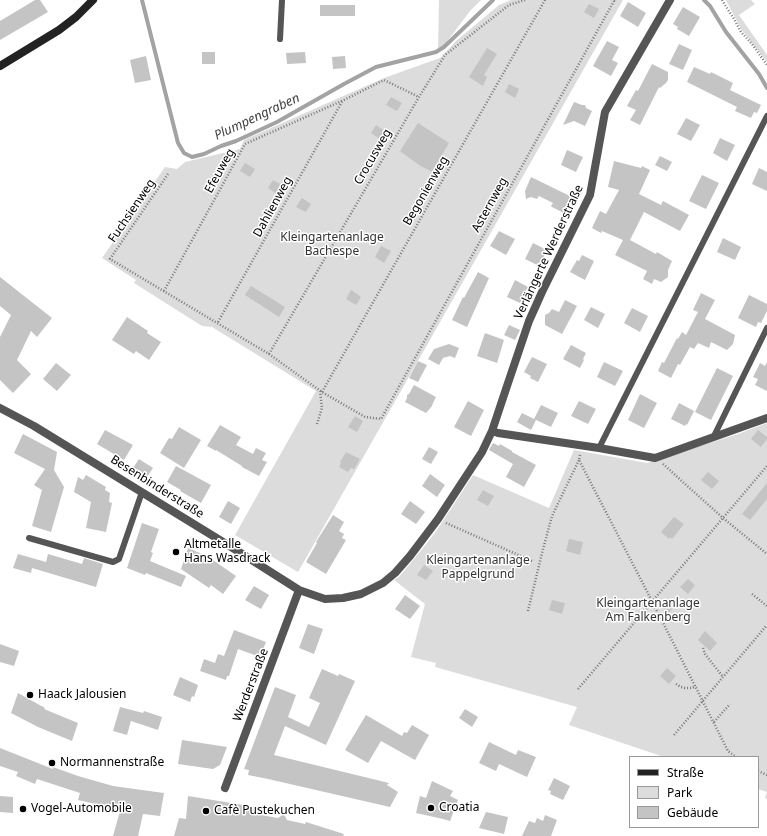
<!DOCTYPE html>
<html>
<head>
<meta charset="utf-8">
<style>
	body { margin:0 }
	#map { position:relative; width:767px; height:836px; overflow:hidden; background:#fff; font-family:"Noto Sans",sans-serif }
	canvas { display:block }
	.legend { position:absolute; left:629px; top:756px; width:130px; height:72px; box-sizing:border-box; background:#fff; border:1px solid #999; margin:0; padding:5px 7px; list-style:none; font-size:12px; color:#000 }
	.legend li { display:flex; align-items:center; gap:8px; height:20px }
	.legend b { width:20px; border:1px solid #999 }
</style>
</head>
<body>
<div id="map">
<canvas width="767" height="836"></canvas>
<ul class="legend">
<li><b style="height:5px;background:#222"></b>Straße</li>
<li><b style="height:11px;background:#dcdcdc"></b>Park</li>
<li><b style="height:11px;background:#c4c4c4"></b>Gebäude</li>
</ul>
</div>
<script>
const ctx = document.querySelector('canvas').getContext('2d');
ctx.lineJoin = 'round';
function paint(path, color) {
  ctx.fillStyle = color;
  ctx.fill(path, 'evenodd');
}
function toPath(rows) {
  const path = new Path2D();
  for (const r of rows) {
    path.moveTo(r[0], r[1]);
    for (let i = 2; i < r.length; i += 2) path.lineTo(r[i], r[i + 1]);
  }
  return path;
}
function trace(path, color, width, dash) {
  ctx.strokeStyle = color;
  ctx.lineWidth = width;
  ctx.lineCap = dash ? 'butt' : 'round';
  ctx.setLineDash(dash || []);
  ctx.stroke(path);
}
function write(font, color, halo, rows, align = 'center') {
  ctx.font = font + ' "Noto Sans",sans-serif';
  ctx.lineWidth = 3;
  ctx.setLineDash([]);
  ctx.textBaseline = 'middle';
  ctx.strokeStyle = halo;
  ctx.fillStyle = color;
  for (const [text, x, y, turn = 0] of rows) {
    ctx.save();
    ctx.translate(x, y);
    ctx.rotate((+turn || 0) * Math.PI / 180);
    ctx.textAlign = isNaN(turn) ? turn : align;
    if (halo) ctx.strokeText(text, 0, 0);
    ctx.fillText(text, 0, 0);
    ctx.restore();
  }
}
const green = toPath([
	[439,0,481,0,470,11,443,47,438,51],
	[511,0,623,0,298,572,235,535,316,391,212,327,202,326,134,283,136,280,102,258,165,167,177,169,185,162,240,149,244,140,384,78,440,58,456,41,499,5],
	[726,0,751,0,755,4,739,15,767,55,767,62,741,29],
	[767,423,767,799,765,798,767,792,758,789,758,757,664,757,569,725,577,707,435,667,436,663,411,657,425,604,394,580,399,577,414,559,435,533,473,475,549,508,574,450,647,463,738,434]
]);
const stream = toPath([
	[142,0,178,143,184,153,192,157,204,154,221,146,236,141,277,122,344,84,376,67,436,52,444,47,493,0],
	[704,0,710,6,726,32,759,74,767,88]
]);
const building = toPath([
	[35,0,40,0,48,12,0,40,0,21],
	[628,2,646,13,638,27,620,16],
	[589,4,599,9,594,18,584,12],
	[320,5,355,5,355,16,320,16],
	[683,7,700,17,689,36,677,29,678,27,673,24],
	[607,41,619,47,612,60,618,63,611,76,593,66],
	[679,44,692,50,683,70,669,64],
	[487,48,497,54,484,75,487,77,483,86,469,77],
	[202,52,215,52,215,64,202,64],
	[305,52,306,63,287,64,286,53],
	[146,56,151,80,135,83,130,60],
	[345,56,346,68,333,69,332,57],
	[652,64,668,72,668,80,666,83,660,88,659,87,640,125,630,120,636,110,627,106,636,90,638,91],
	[694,67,710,74,711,72,733,83,730,90,761,105,757,113,754,112,751,118,735,111,737,107,687,82],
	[509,84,519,89,515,98,505,92],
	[391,97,402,103,397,111,386,105],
	[574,102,582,105,585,105,586,108,592,111,585,126,574,121,563,125],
	[686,118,700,125,691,141,677,134],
	[418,123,449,143,432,172,419,165,400,151],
	[376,125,385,131,380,139,371,133],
	[720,138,735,145,727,161,713,153],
	[567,150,583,157,576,172,561,165],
	[660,156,672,162,667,171,655,165],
	[614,161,641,168,642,166,650,170,639,194,661,205,663,201,689,215,680,231,644,212,630,240,656,254,657,252,672,261,668,270,668,277,661,282,654,279,652,284,643,279,647,271,615,255,623,240,602,231,601,233,592,228,600,211,606,214,619,190,608,187],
	[245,163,255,169,250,177,240,171],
	[759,168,767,172,767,191,752,184],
	[702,175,719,183,706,209,689,201],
	[531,177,574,198,566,214,552,207,551,206,553,203,539,196,537,199,531,197,526,199,525,191],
	[273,180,282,185,277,194,268,188],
	[302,198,311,204,306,212,296,207],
	[499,231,515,239,506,255,490,246],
	[723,238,741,247,735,260,717,252],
	[533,243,547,250,539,266,525,259],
	[381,246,391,251,384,263,375,257],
	[582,255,594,261,585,280,570,272,577,260,579,261],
	[478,272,489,278,467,327,452,320,463,297,464,298],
	[0,277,52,318,37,337,31,331,17,360,31,374,13,393,0,380,0,337,11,315,0,306],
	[515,280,528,287,520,303,507,297],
	[251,286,285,307,279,317,245,295],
	[351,290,361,297,356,305,346,299],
	[701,293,715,300,705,319,735,335,733,344,727,350,711,342,709,348,698,343,694,349,690,347,680,365,678,364,671,378,658,371,662,362,664,363,677,338,678,339,682,332,686,335,698,312,693,310],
	[749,295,767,304,767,311,761,323,758,322,756,327,738,318],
	[565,300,577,306,562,334,545,325,545,315,549,313,552,309,559,312],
	[591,307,605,314,598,328,584,320],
	[632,308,648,316,640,332,624,323],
	[127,317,148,331,147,333,161,342,149,360,136,351,134,354,112,340],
	[509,325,520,330,515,340,504,335],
	[485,333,504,340,497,363,477,356],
	[449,344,459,348,455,358,450,356,443,358,439,365,428,359,434,349],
	[571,345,586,353,583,359,584,360,580,368,563,359],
	[532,357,547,364,538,382,530,378,531,376,524,372],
	[418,361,427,365,418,382,409,378],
	[604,362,623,371,615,386,597,377],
	[767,362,767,391,755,385,758,379,753,377,760,363,765,366],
	[56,363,71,375,57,391,43,379],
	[717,368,733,376,711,420,695,412],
	[414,385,436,397,433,403,432,406,426,413,405,402,407,398,407,395,409,394],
	[640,394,657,403,644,428,628,420],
	[468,401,484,410,471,436,454,427],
	[579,401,596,409,588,424,571,416],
	[679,403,694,411,687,425,686,424,685,426,671,419],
	[541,405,558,413,551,427,534,419],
	[522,413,536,420,531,430,517,422],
	[355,416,363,421,357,432,348,427],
	[220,425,241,437,236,445,253,454,256,448,266,453,262,460,267,462,259,476,242,467,242,466,216,450,216,451,207,446],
	[179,427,201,440,184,468,160,453,169,438,172,439],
	[105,430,133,445,124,460,97,444],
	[758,430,767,437,767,439,761,447,751,439],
	[23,434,57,452,54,470,64,487,51,532,32,526,42,490,34,485,45,469,14,453],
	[493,443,499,446,500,444,512,451,512,452,536,465,524,487,506,477,513,464,489,450],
	[429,447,438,452,431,464,422,459],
	[346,452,360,459,354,469,351,468,348,472,339,467,341,463,340,462],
	[139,459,153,468,147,477,133,468],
	[176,466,211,485,201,503,180,491,181,490,167,482],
	[708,472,719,481,712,489,701,480],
	[430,474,445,485,437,497,422,486],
	[86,475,106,487,105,490,110,493,109,502,112,503,106,532,86,528,91,502,74,492,78,477,83,480],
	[767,483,767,499,750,520,742,514],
	[483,490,494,496,488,506,477,500],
	[228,501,240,508,231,524,219,517],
	[410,501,425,512,416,524,401,514],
	[333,515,344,522,339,531,344,534,342,538,346,540,326,574,306,562,317,543,316,542],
	[674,517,684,524,672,539,670,537,669,539,661,532],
	[142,523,159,529,151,552,153,553,150,561,186,576,181,587,146,573,145,575,127,568],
	[569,539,583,542,580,555,566,551],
	[188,548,207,556,236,576,223,594,211,585,209,588,181,569],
	[18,554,46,562,48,554,82,564,84,558,103,564,96,587,32,568,31,573,13,568],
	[424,565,433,571,426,580,417,575],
	[688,579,695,585,688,594,680,587],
	[254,586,269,595,261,609,245,600],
	[405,595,420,606,410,619,395,609],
	[668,598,676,604,669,613,661,607],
	[552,600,565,603,562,614,549,610],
	[308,624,323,629,314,654,299,648],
	[234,630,266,642,260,657,238,649,229,676,227,676,226,680,200,671,204,659,215,663,218,654,224,656],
	[705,631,717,643,710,651,698,640],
	[0,644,19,651,14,666,0,662],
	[667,668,676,676,669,684,660,676],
	[322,669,338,676,339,674,355,681,326,745,285,726,274,755,389,783,387,785,398,792,390,807,268,779,248,775,249,770,244,769,275,687,296,695,288,717,309,727,320,703,309,698],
	[180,677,198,685,194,697,192,696,190,702,173,695],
	[18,693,45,708,44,709,78,723,72,741,38,727,11,713],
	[120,707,143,713,144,711,162,717,158,730,131,721,127,735,113,731],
	[465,709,478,717,472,727,459,718],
	[366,715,402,736,404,732,407,733,412,725,429,735,415,760,381,741,368,763,345,750],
	[182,740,227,747,220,765,213,769,178,764],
	[489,742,516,755,518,750,536,757,527,777,499,764,496,771,479,763],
	[0,748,53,769,53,767,78,776,113,786,164,793,160,816,143,814,138,836,113,836,120,811,107,809,108,807,78,800,80,793,37,779,35,784,16,776,18,772,0,766],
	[554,778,570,786,563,800,550,794,551,791,548,790],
	[432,781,453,791,450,796,458,800,450,821,443,819,416,813,420,796,426,798],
	[0,796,13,797,13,813,0,812],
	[188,796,256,807,255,814,278,818,284,814,287,820,305,824,306,822,344,834,343,836,174,836,179,818,186,819],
	[486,812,508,817,504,834,479,828],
	[545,815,557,820,551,836,522,836,529,821,535,823,537,818,543,821]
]);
const path = toPath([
	[722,0,734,19,741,32,752,44,767,65],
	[168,174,110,259,269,354,322,392,365,417,381,419,614,1,613,0],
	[164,291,245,144,344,100,384,80,419,97],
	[218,322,343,100],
	[269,354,419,97,445,55,509,5,525,0],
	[322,392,545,0],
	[317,424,322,408,320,391],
	[580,455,579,460,652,601,728,751,736,757],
	[663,464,723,518,767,554],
	[446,523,532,561],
	[752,594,767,606],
	[528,611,542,553,552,516,579,460],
	[703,648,705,654,723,677],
	[676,684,681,687,685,688,692,688,696,686],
	[578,689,767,466],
	[714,722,730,704],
	[674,735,767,625],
	[758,771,767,775]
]);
const lane = toPath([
	[280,39,282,0],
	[714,436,767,328],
	[599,448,767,116],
	[29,538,113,562,119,559,142,492]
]);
const street = toPath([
	[0,408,34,426,236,550,299,590,325,599,343,598,361,594,383,583,395,573,410,556,438,519,482,452,492,431,506,389,529,321,542,292,590,195,605,112,670,0],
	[492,431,498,433,599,448,655,458,767,418],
	[225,788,299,590]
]);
const secondary = toPath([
	[0,66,59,30,76,17,93,0]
]);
const markers = [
	[176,552,4,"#000"],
	[30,695,4,"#000"],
	[52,763,4,"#000"],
	[431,808,4,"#000"],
	[23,809,4,"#000"],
	[206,811,4,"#000"]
];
const streetNames = [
	["Crocusweg",373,157,-60],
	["Efeuweg",220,171,-61],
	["Begonienweg",426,191,-60],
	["Asternweg",490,205,-61],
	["Dahlienweg",273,207,-61],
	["Fuchsienweg",132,211,-56],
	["Verlängerte Werderstraße",549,252,-65],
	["Besenbinderstraße",157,487,32],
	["Werderstraße",251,685,-69]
];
const parkNames = [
	["Kleingartenanlage",332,238],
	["Bachespe",332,252],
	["Kleingartenanlage",478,561],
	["Pappelgrund",478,575],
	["Kleingartenanlage",648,604],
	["Am Falkenberg",648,618]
];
const poiNames = [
	["Altmetalle",184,545],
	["Hans Wasdrack",184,559],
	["Haack Jalousien",38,695],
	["Normannenstraße",60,763],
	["Croatia",439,808],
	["Vogel-Automobile",31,809],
	["Cafè Pustekuchen",214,811]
];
const waterNames = [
	["Plumpengraben",257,117,-25]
];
paint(green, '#dcdcdc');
trace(stream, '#a3a3a3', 4);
paint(building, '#c4c4c4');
trace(path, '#777', 2.5, [1, 2]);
trace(lane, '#555', 6);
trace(street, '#555', 8);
trace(secondary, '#222', 8);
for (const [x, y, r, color] of markers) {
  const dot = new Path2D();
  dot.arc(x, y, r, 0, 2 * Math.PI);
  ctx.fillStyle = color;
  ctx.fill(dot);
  trace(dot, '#fff', 1.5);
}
write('12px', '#000', '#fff', streetNames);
write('12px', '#333', '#fff', parkNames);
write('12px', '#000', '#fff', poiNames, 'left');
write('italic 13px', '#444', '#fff', waterNames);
</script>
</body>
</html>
